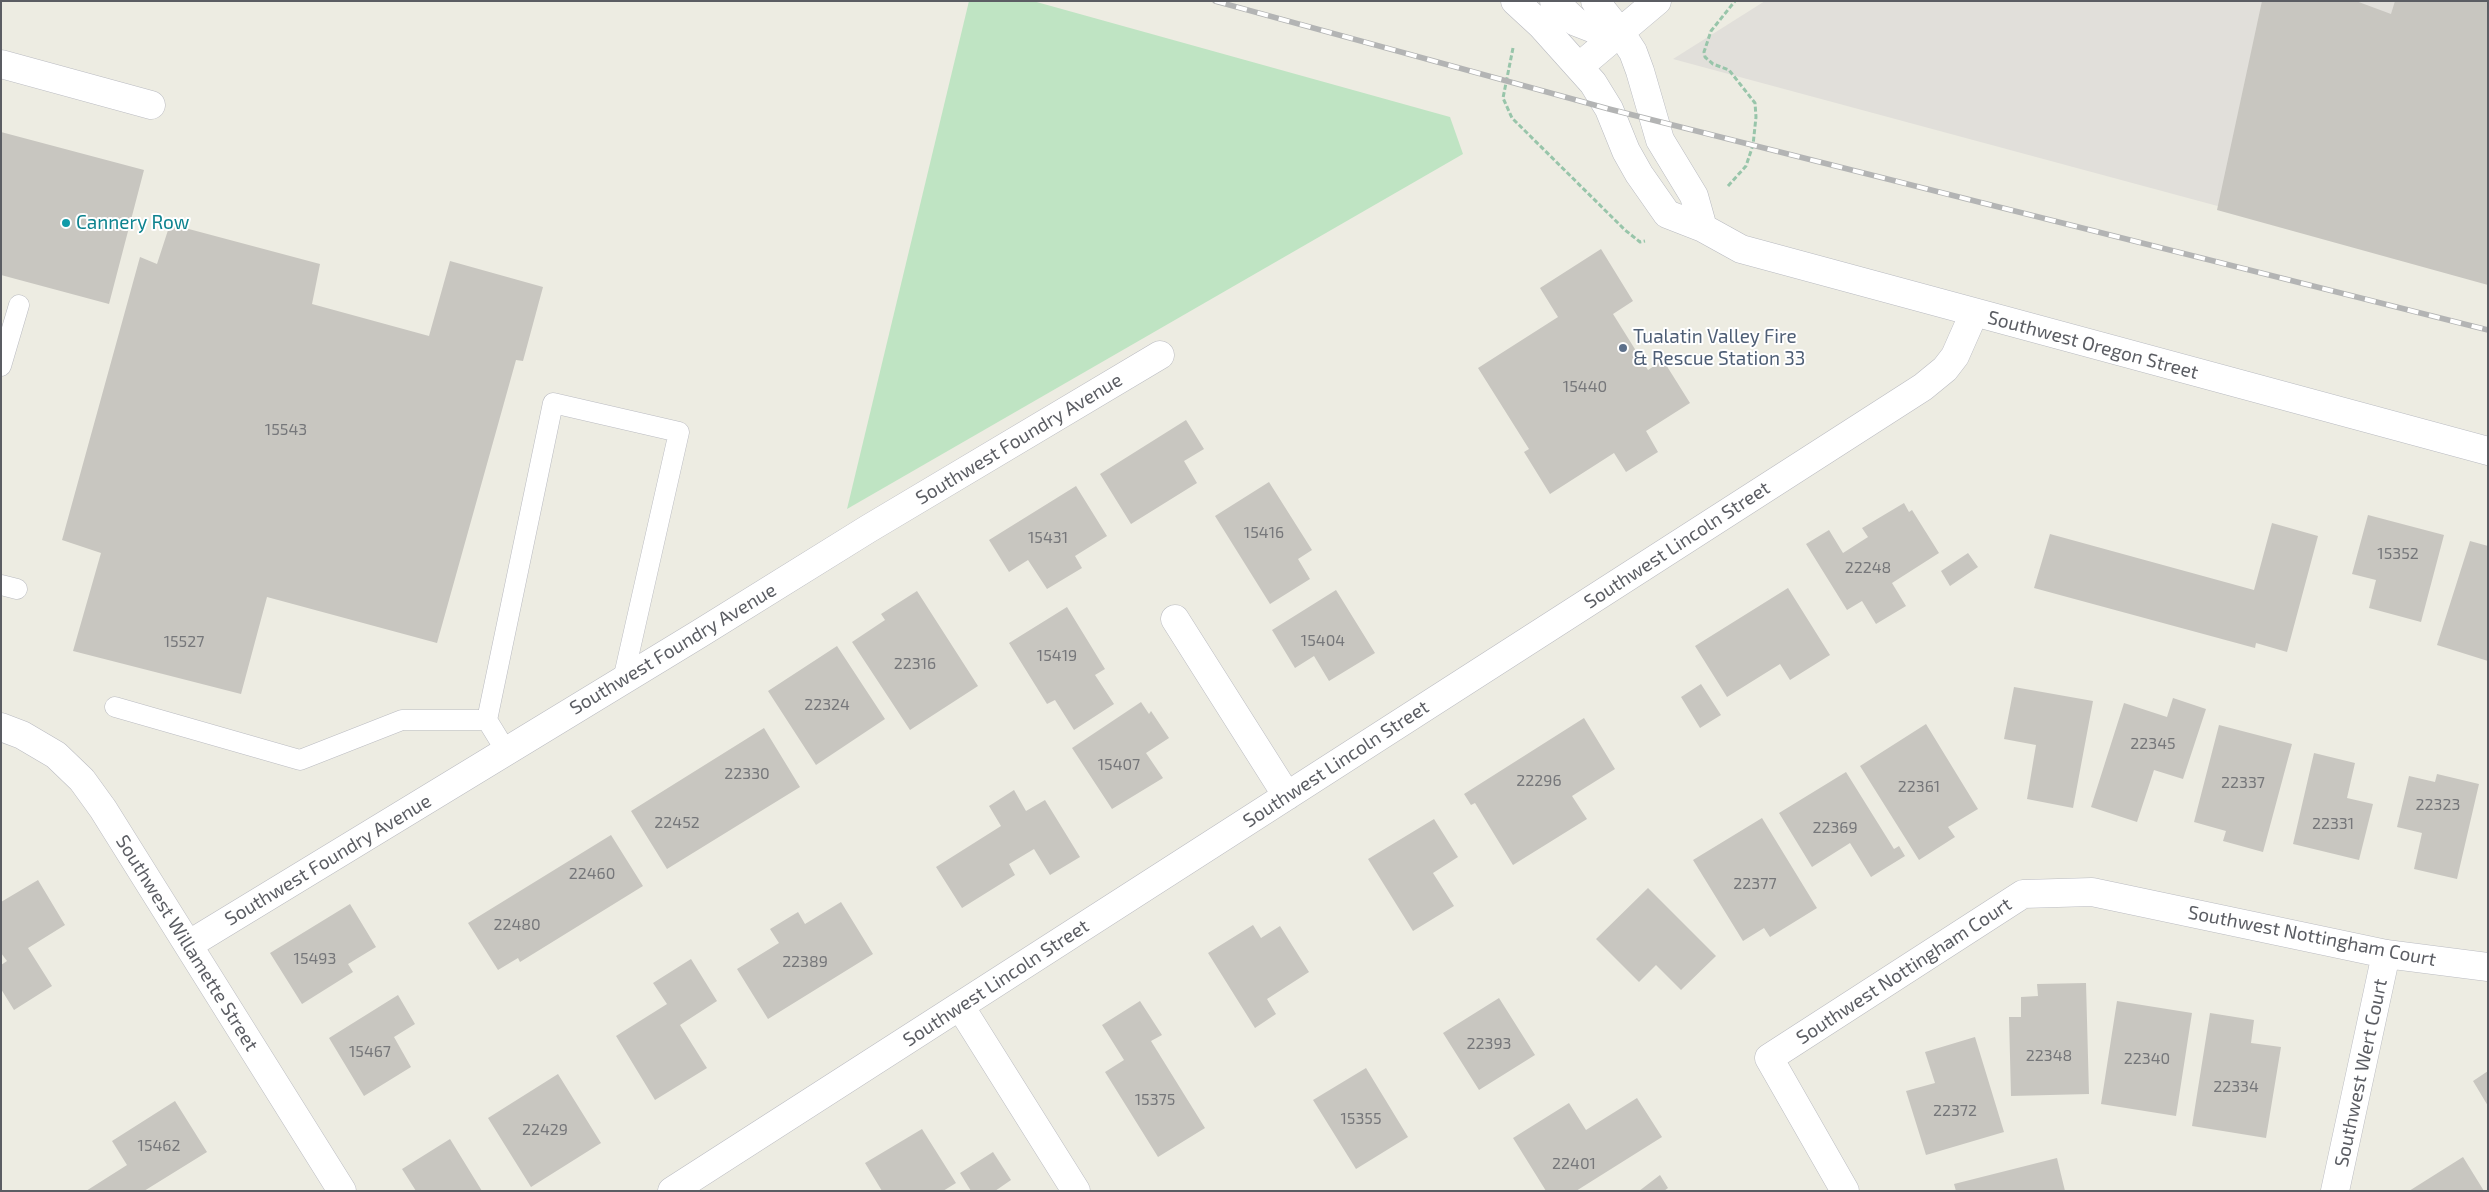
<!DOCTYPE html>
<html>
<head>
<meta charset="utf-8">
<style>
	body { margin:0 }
	#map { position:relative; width:2489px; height:1192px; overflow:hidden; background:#edece2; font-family:"Exo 2",sans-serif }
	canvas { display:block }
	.frame { position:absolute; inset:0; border:2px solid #5b5d63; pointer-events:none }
</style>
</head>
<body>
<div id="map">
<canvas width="2489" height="1192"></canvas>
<div class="frame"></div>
</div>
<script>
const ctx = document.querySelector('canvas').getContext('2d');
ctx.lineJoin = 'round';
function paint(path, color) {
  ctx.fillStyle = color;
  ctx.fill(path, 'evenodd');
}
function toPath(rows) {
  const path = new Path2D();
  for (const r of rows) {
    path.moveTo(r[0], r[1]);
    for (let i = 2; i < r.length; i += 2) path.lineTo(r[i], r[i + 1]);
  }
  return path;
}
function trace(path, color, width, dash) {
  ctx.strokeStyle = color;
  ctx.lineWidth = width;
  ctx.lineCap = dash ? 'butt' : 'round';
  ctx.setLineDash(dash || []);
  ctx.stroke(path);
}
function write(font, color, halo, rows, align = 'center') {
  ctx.font = font + ' "Exo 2",sans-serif';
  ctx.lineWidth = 4;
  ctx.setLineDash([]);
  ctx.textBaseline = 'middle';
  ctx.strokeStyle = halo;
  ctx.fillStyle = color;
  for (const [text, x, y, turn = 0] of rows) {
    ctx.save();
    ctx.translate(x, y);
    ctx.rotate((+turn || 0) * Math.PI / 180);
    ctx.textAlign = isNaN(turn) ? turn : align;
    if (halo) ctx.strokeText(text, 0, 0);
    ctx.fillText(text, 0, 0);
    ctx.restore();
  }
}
const industrial = toPath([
	[1765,1,2488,1,2488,279,1673,59]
]);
const green = toPath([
	[969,1,1033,1,1450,117,1463,154,847,509]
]);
const building = toPath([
	[2262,1,2356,1,2391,14,2395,1,2488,1,2488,285,2217,210],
	[1,132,144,170,109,304,1,275],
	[170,224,320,264,312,304,429,336,450,261,543,287,523,361,516,360,437,643,267,597,241,694,73,651,101,553,62,540,140,257,157,264],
	[1601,249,1633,301,1613,314,1648,370,1663,360,1690,403,1646,431,1658,452,1626,472,1614,453,1550,494,1524,452,1529,449,1478,368,1558,317,1540,288],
	[1186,420,1204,449,1184,461,1197,483,1131,524,1100,474],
	[1269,482,1312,550,1298,559,1310,579,1270,604,1215,516],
	[1076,486,1107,536,1075,556,1082,568,1047,589,1028,560,1009,572,989,540],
	[1904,503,1909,512,1912,510,1939,553,1892,583,1906,606,1876,624,1862,601,1847,610,1806,544,1829,530,1843,553,1868,537,1862,528],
	[2368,515,2444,535,2421,622,2369,608,2376,580,2352,574],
	[2272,523,2318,536,2287,652,2256,643,2255,648,2034,588,2050,534,2254,590],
	[2470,541,2488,546,2488,661,2437,645],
	[1968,553,1978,567,1950,586,1941,571],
	[1788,588,1830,655,1790,680,1780,664,1727,697,1695,646],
	[1336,590,1375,653,1329,681,1314,656,1295,668,1272,630],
	[917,591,978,686,910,730,852,642,885,620,881,614],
	[1067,607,1105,669,1095,675,1114,704,1074,730,1055,700,1047,704,1009,643],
	[837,646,885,719,816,765,768,691],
	[1701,684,1721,715,1700,728,1681,697],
	[2014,687,2093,701,2073,808,2027,799,2036,745,2004,739],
	[2173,698,2206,709,2183,779,2154,770,2137,822,2091,807,2124,703,2167,717],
	[1141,702,1149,714,1151,711,1169,738,1146,753,1163,778,1112,809,1072,748],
	[1584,718,1615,769,1572,796,1587,819,1513,865,1475,803,1471,805,1464,794],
	[1926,724,1978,809,1948,827,1955,837,1919,860,1860,766],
	[2219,725,2292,744,2263,852,2223,841,2226,831,2194,822],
	[764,728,800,787,667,869,631,811],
	[2314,753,2355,763,2347,798,2373,804,2359,860,2293,844],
	[1846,772,1894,849,1899,846,1905,856,1871,877,1850,843,1812,867,1779,813],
	[2437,774,2479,784,2457,879,2414,869,2422,833,2397,827,2409,776,2435,782],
	[1014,790,1026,811,1045,800,1080,857,1050,875,1034,849,1009,864,1015,875,962,908,936,867,1001,826,989,806],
	[1762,818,1817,908,1770,937,1764,928,1743,941,1693,860],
	[1434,819,1458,857,1433,873,1454,906,1413,931,1368,859],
	[611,835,643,886,520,962,518,958,498,970,468,923],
	[38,880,65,925,28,948,52,986,14,1010,1,989,1,965,7,961,1,953,1,902],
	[1648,888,1716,956,1681,990,1656,965,1639,982,1596,939],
	[841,902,873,954,768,1019,737,969,779,943,770,929,798,912,805,924],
	[350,904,376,947,348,964,353,972,302,1004,270,953],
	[1253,925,1261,938,1280,926,1309,972,1267,999,1276,1014,1255,1028,1208,953],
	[691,959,717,1001,680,1025,707,1068,655,1100,616,1036,667,1004,653,983],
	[2086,983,2089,1094,2011,1096,2009,1017,2021,1017,2021,997,2038,996,2037,984],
	[398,995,415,1024,394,1037,411,1067,364,1096,329,1038],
	[1499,998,1535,1055,1479,1090,1443,1033],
	[1140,1001,1162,1035,1151,1041,1205,1128,1158,1157,1105,1072,1124,1060,1102,1025],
	[2117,1001,2192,1013,2176,1116,2101,1104],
	[2210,1013,2254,1020,2251,1043,2281,1047,2266,1138,2192,1126],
	[1975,1037,2004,1132,1926,1155,1906,1091,1935,1083,1925,1052],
	[1366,1068,1408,1137,1356,1169,1313,1100],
	[2488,1071,2488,1106,2473,1081],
	[558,1074,601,1143,531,1187,488,1118],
	[1637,1098,1662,1137,1576,1191,1546,1191,1513,1138,1569,1103,1586,1130],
	[175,1101,207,1152,144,1191,86,1191,127,1165,112,1141],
	[922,1129,956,1183,943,1191,882,1191,865,1163],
	[450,1139,482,1191,416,1191,402,1169],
	[993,1152,1011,1180,995,1191,971,1191,960,1173],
	[2463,1157,2484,1191,2409,1191],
	[2057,1158,2065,1191,1956,1191,1954,1184],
	[1660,1175,1668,1188,1664,1191,1639,1191]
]);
const path = toPath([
	[1513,48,1503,98,1512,118,1625,230,1640,242,1645,241],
	[1728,186,1746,166,1753,145,1756,117,1755,103,1729,70,1713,64,1705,57,1704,52,1711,31,1735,1]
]);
const service = toPath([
	[1,366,19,305],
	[1,585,17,589],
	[115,707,300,760,402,720,487,720],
	[506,751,487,720,553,403,679,432,623,680]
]);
const minor = toPath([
	[1,64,151,105],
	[1175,619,1287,796],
	[1,727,22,735,56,755,82,780,103,809,342,1191],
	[188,945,699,634,868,529,1160,355],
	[960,1006,1076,1191],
	[672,1191,1923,387,1945,369,1955,356,1974,313],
	[1845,1191,1769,1058,2023,894,2092,892,2386,954,2488,967],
	[2335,1191,2386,954]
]);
const secondary = toPath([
	[1515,1,1541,25,1593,83,1609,109,1626,151,1639,174,1667,214,1703,228,1741,249,2488,451],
	[1554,1,1576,22,1594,29,1620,32],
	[1595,1,1620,32,1633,52,1640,71,1660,140,1694,196,1703,228],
	[1580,66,1657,1]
]);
const rail = toPath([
	[1215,1,1609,109,2488,330]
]);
const markers = [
	[66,223,5,"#0f9aa8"],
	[1623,348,5,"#5c6f8a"]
];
const numberNames = [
	["15440",1585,387],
	["15543",286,430],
	["15416",1264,533],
	["15431",1048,538],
	["15352",2398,554],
	["22248",1868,568],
	["15404",1323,641],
	["15527",184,642],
	["15419",1057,656],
	["22316",915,664],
	["22324",827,705],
	["22345",2153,744],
	["15407",1119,765],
	["22330",747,774],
	["22296",1539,781],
	["22337",2243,783],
	["22361",1919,787],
	["22323",2438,805],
	["22452",677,823],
	["22331",2333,824],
	["22369",1835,828],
	["22460",592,874],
	["22377",1755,884],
	["22480",517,925],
	["15493",315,959],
	["22389",805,962],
	["22393",1489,1044],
	["15467",370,1052],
	["22348",2049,1056],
	["22340",2147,1059],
	["22334",2236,1087],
	["15375",1155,1100],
	["22372",1955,1111],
	["15355",1361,1119],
	["22429",545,1130],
	["15462",159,1146],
	["22401",1574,1164]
];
const cultureNames = [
	["Cannery Row",76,223]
];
const serviceNames = [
	["Tualatin Valley Fire",1633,337],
	["& Rescue Station 33",1633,359]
];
const streetNames = [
	["Southwest Oregon Street",2093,345,15],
	["Southwest Foundry Avenue",1019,439,-31],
	["Southwest Lincoln Street",1677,545,-33],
	["Southwest Foundry Avenue",673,649,-31],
	["Southwest Lincoln Street",1336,764,-33],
	["Southwest Foundry Avenue",328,860,-31],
	["Southwest Nottingham Court",2312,936,11],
	["Southwest Willamette Street",187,943,58],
	["Southwest Nottingham Court",1904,971,-33],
	["Southwest Lincoln Street",996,983,-33],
	["Southwest Wert Court",2361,1073,-78]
];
paint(industrial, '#e1dfda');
paint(green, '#bfe4c3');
paint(building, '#c8c6c0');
trace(service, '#babbc1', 21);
trace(minor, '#babbc1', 29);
trace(secondary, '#b8bac0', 29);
trace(path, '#98c5aa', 3, [5, 2.5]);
trace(service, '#fff', 20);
trace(minor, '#fff', 28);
trace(secondary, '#fff', 28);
trace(rail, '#b3b4b4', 5.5);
trace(rail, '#fff', 4, [11]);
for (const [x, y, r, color] of markers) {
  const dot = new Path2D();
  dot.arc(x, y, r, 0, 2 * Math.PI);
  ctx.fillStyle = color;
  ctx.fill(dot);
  trace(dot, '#fff', 2);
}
write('16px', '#76777a', null, numberNames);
write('19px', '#0d838f', '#fff', cultureNames, 'left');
write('19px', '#4e5e75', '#fff', serviceNames, 'left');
write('19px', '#5b5d63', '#fff', streetNames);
</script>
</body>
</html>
